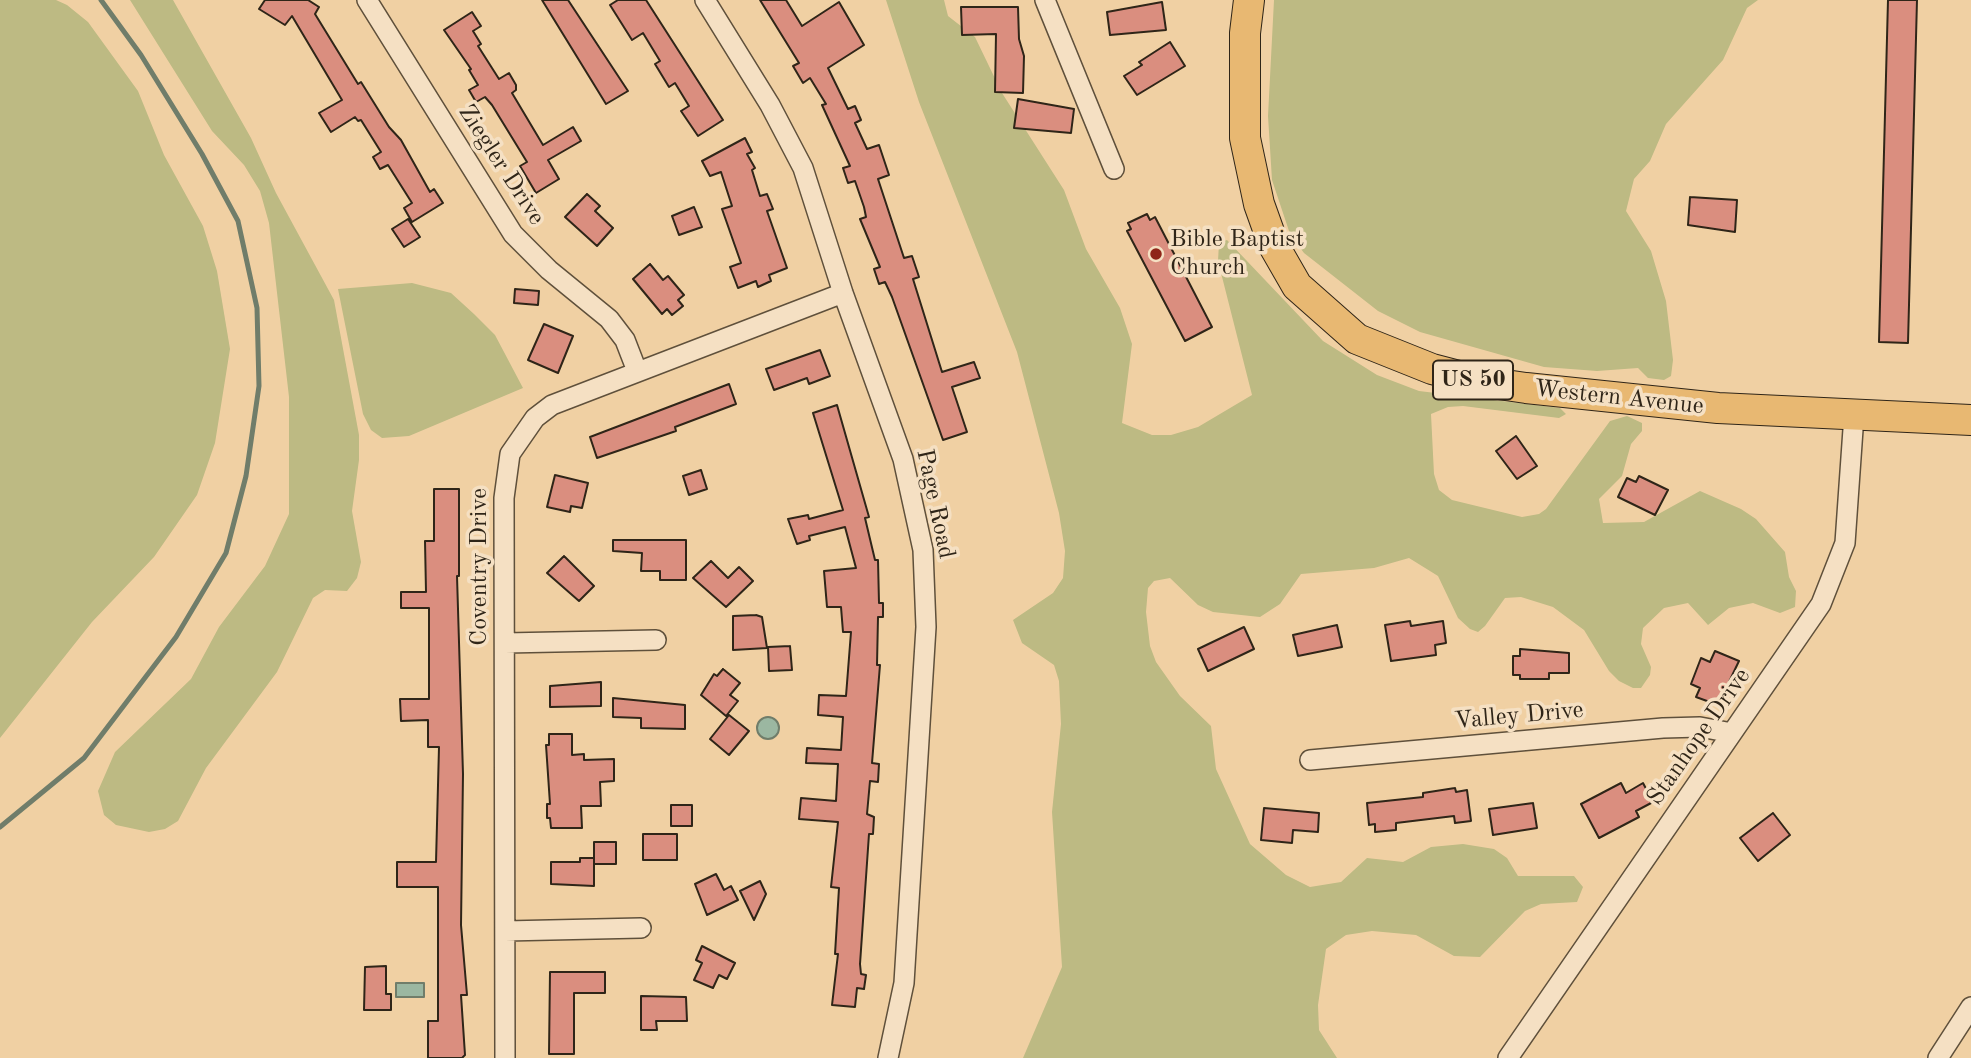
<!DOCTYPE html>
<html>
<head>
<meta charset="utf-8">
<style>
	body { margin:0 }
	canvas { display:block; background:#f0d0a3 }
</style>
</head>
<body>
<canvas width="1971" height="1058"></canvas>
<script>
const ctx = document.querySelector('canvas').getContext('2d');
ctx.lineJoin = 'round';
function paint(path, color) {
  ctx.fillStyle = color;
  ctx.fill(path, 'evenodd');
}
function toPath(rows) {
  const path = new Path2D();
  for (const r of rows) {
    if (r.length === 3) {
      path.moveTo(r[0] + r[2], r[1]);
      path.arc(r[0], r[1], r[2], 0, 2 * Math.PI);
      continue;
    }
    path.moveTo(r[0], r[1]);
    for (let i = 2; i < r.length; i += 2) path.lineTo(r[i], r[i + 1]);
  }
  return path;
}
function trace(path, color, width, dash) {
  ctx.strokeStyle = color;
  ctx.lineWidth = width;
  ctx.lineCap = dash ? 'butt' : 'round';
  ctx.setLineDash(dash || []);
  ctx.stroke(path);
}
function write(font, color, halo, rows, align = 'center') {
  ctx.font = font + ' "Old Standard TT",serif';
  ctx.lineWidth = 7;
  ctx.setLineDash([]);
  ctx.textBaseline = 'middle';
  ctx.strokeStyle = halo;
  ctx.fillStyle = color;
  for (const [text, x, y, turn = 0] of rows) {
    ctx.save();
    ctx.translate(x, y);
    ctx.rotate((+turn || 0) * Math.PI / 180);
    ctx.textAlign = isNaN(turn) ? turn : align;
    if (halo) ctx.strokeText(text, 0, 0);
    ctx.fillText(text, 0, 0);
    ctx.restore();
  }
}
const green = toPath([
	[0,0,56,0,67,5,88,22,138,91,164,155,203,226,217,271,230,349,215,443,197,495,154,557,92,622,0,738],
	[130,0,173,0,251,138,276,193,334,300,359,435,359,460,352,511,361,562,357,578,347,591,325,590,313,598,277,672,206,768,178,821,165,829,149,832,116,825,104,815,98,791,115,752,191,679,219,627,265,566,289,514,289,397,269,223,260,191,244,165,212,131],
	[886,0,944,0,948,16,975,37,1002,93,1064,190,1086,249,1120,308,1132,344,1122,423,1152,435,1171,435,1198,427,1252,395,1218,261,1219,243,1227,240,1323,341,1377,375,1419,391,1560,408,1566,414,1559,418,1463,406,1448,407,1431,414,1434,474,1439,490,1452,500,1522,517,1539,514,1546,509,1610,421,1627,416,1642,423,1642,431,1631,444,1622,476,1599,499,1603,523,1644,522,1700,491,1741,509,1756,519,1785,552,1789,577,1796,591,1795,607,1780,613,1753,603,1729,608,1708,625,1688,603,1664,608,1643,628,1641,644,1651,667,1650,675,1641,688,1633,688,1619,681,1609,671,1584,630,1553,607,1521,597,1505,598,1485,626,1478,632,1470,629,1458,618,1438,576,1409,558,1374,568,1301,574,1280,604,1260,617,1213,612,1198,605,1170,578,1154,581,1148,588,1146,612,1150,646,1156,662,1180,696,1211,726,1216,769,1250,844,1286,875,1310,887,1341,882,1367,858,1403,862,1431,847,1463,844,1494,849,1507,858,1518,876,1574,876,1583,887,1577,902,1541,904,1525,911,1480,957,1454,956,1416,935,1372,931,1346,935,1326,949,1318,1005,1319,1030,1337,1058,1023,1058,1062,967,1052,812,1061,724,1059,681,1054,665,1022,643,1013,620,1053,593,1063,578,1065,551,1059,513,1017,352,919,102],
	[1274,0,1758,0,1747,8,1723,60,1666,124,1650,161,1634,179,1626,211,1651,251,1666,301,1673,360,1671,376,1664,380,1648,378,1638,368,1597,371,1544,367,1420,332,1378,311,1304,253,1290,234,1272,180,1268,116],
	[412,283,451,293,474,314,495,335,523,388,409,436,382,438,371,430,363,414,338,289]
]);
const water = toPath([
	[768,728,11],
	[396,983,424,983,424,997,396,997,396,983]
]);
const stream = toPath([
	[0,827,84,758,176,637,226,553,246,476,259,386,257,308,238,221,202,154,141,55,101,0]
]);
const building = toPath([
	[265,0,308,0,319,7,315,14,358,84,361,82,389,127,401,140,430,192,434,189,443,203,412,222,404,208,412,203,388,165,380,169,373,157,381,152,361,120,358,121,355,117,331,132,319,113,342,100,292,16,285,25,259,9,265,0],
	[542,0,568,0,628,91,606,104,542,0],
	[618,0,646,0,723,120,698,136,681,111,689,106,675,83,669,87,655,64,660,61,643,33,632,40,610,5,618,0],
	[760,0,786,0,802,26,839,2,864,45,828,68,848,109,855,106,861,120,855,123,867,149,879,145,889,175,878,179,904,258,912,256,919,277,913,279,942,372,974,362,980,378,952,387,967,432,943,440,892,297,885,282,879,284,874,269,880,267,860,219,866,217,864,207,855,181,848,183,843,168,850,166,822,105,826,104,810,78,803,83,793,66,799,63,760,0],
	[1888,0,1917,0,1908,343,1879,342,1888,0],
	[1162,2,1166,30,1110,35,1107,12,1162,2],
	[961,7,1018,7,1019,39,1024,56,1023,93,995,92,996,34,962,35,961,7],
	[472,12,481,26,473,31,481,44,478,46,499,79,509,73,516,85,516,90,512,93,543,145,573,127,581,141,548,160,559,179,536,193,520,166,527,162,492,105,485,97,476,102,469,90,478,85,469,70,471,69,444,30,472,12],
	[1170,42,1185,66,1137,95,1124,76,1142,65,1139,62,1170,42],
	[1018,99,1074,109,1071,133,1014,128,1018,99],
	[745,138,752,152,747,154,755,168,752,170,760,196,767,194,773,209,767,211,787,268,769,275,771,281,758,287,756,281,738,288,730,267,741,263,722,209,732,206,721,172,710,176,702,161,745,138],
	[587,194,600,206,595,211,613,228,597,246,565,217,587,194],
	[1690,197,1737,200,1735,232,1688,225,1690,197],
	[694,207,702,227,679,235,672,216,694,207],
	[1147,214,1150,220,1155,217,1212,327,1185,341,1127,231,1131,229,1128,223,1147,214],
	[408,219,420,237,404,247,392,229,408,219],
	[650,264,663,280,668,276,684,295,678,300,683,306,672,315,667,309,662,314,633,279,650,264],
	[515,289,539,291,538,305,514,303,515,289],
	[544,324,573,336,558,373,528,360,544,324],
	[820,350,830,376,809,384,807,378,774,390,766,369,820,350],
	[729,384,736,404,675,427,676,431,597,458,590,437,729,384],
	[837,405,869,517,865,518,875,560,878,560,879,603,883,603,883,617,878,617,877,665,880,665,872,763,879,764,878,782,870,781,867,814,874,817,873,834,869,834,860,964,861,974,866,975,864,989,857,988,855,1007,832,1005,838,954,835,954,839,888,831,887,838,822,799,819,801,798,836,801,838,764,806,763,807,748,841,750,843,717,818,715,819,695,846,696,851,632,843,632,841,607,827,607,824,571,856,568,845,527,809,536,810,540,797,544,788,519,808,515,809,519,843,510,813,413,837,405],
	[1516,436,1537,466,1517,479,1496,451,1516,436],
	[701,470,707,489,689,495,683,476,701,470],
	[555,475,588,483,582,508,571,506,570,512,547,507,555,475],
	[1639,476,1668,490,1655,515,1618,497,1627,478,1636,482,1639,476],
	[434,489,459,489,459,576,457,576,463,774,461,925,467,995,461,995,465,1055,462,1058,428,1058,428,1021,438,1021,438,887,397,887,397,862,436,862,439,747,428,747,428,720,401,721,400,699,429,699,429,608,401,608,401,592,426,592,425,541,434,541,434,489],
	[613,540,686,540,686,580,660,580,660,571,641,571,642,553,613,551,613,540],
	[564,556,594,586,579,601,547,573,564,556],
	[711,561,728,578,739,567,753,581,726,607,693,578,711,561],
	[756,615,762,617,767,648,733,650,733,616,756,615],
	[1410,621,1411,626,1443,621,1446,643,1435,645,1436,655,1391,661,1385,625,1410,621],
	[1337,625,1342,647,1298,656,1293,635,1337,625],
	[1244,627,1254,649,1208,671,1198,649,1244,627],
	[790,646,792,670,769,671,768,647,790,646],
	[1520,649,1569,653,1569,673,1549,673,1549,679,1520,679,1520,675,1513,675,1513,656,1520,656,1520,649],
	[1715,651,1739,661,1718,705,1696,697,1700,688,1691,684,1701,658,1710,662,1715,651],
	[723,669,740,683,730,695,738,701,726,716,701,695,714,674,717,676,723,669],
	[601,682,601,706,550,707,550,686,601,682],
	[613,698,685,705,685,729,641,728,641,718,613,717,613,698],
	[729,715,749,731,729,755,710,739,729,715],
	[549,734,572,734,572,755,584,754,584,760,614,759,614,781,600,782,601,806,581,806,582,828,551,828,550,818,547,818,547,804,550,804,546,745,549,745,549,734],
	[1621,783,1626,793,1643,783,1653,802,1636,811,1639,817,1599,838,1581,804,1621,783],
	[1455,788,1456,792,1467,790,1471,821,1455,823,1454,816,1396,823,1396,830,1375,832,1375,824,1369,825,1367,803,1423,797,1423,793,1455,788],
	[1533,803,1537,828,1493,835,1489,809,1533,803],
	[671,805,692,805,692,826,671,826,671,805],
	[1264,808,1319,813,1318,832,1293,830,1292,843,1261,840,1264,808],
	[1773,813,1790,835,1758,861,1740,838,1773,813],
	[643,834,677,834,677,860,643,860,643,834],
	[594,842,616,842,616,864,594,864,594,842],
	[580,858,594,858,594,886,551,884,551,862,580,862,580,858],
	[716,874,724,890,731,886,738,900,707,915,695,884,716,874],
	[760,881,766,894,754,920,740,891,760,881],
	[702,946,735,963,727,979,719,975,713,988,694,980,702,963,696,960,702,946],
	[386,966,386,994,391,994,391,1010,364,1010,365,967,386,966],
	[550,972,605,972,605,993,574,993,574,1054,549,1054,550,972],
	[641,996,686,997,687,1021,656,1021,657,1030,641,1030,641,996]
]);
const minor = toPath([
	[367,0,513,234,549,270,609,319,625,340,637,371],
	[705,0,770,105,803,168,843,293,903,459,923,550,926,627,907,934,904,983,888,1058],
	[1045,0,1114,169],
	[505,643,656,640],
	[1310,760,1663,728,1700,727,1732,733],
	[505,931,641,928],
	[505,1058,504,498,510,454,535,418,552,405,843,293],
	[1508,1058,1821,604,1845,543,1854,415],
	[1938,1058,1971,1007]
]);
const primary = toPath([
	[1249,0,1245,33,1245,138,1259,204,1274,246,1297,286,1357,339,1432,369,1478,381,1526,388,1718,408,1971,420]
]);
const markers = [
	[1156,254,7,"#8f2418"]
];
const shields = [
	[1473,380,80]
];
const shieldNames = [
	["US 50",1473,380]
];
const streetNames = [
	["Ziegler Drive",501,165,57],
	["Western Avenue",1619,398,6],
	["Page Road",935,504,78],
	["Coventry Drive",480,567,-90],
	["Valley Drive",1519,716,-5],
	["Stanhope Drive",1699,737,-55]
];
const poiNames = [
	["Bible Baptist",1170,240],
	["Church",1170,268]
];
paint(green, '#bdba83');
paint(water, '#9bb7a1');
trace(water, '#707d6a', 2);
trace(stream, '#707d6a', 5);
paint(building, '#da8e7f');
trace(building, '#2f2518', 2);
trace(minor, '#5f503b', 22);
trace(primary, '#2f2518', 32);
trace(minor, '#f5e0c3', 19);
trace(primary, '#e8b872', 30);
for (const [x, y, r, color] of markers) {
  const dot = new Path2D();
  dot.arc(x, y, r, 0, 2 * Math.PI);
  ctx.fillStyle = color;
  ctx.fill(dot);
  trace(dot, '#f5e0c3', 2.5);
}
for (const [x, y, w] of shields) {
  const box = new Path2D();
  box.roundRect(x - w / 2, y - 19.5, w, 39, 5);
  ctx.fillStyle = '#f5e0c3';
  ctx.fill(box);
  trace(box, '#2f2518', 2);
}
write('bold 23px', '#2f2518', null, shieldNames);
write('24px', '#2f2518', '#f5e0c3', streetNames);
write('24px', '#2f2518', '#f5e0c3', poiNames, 'left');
</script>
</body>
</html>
